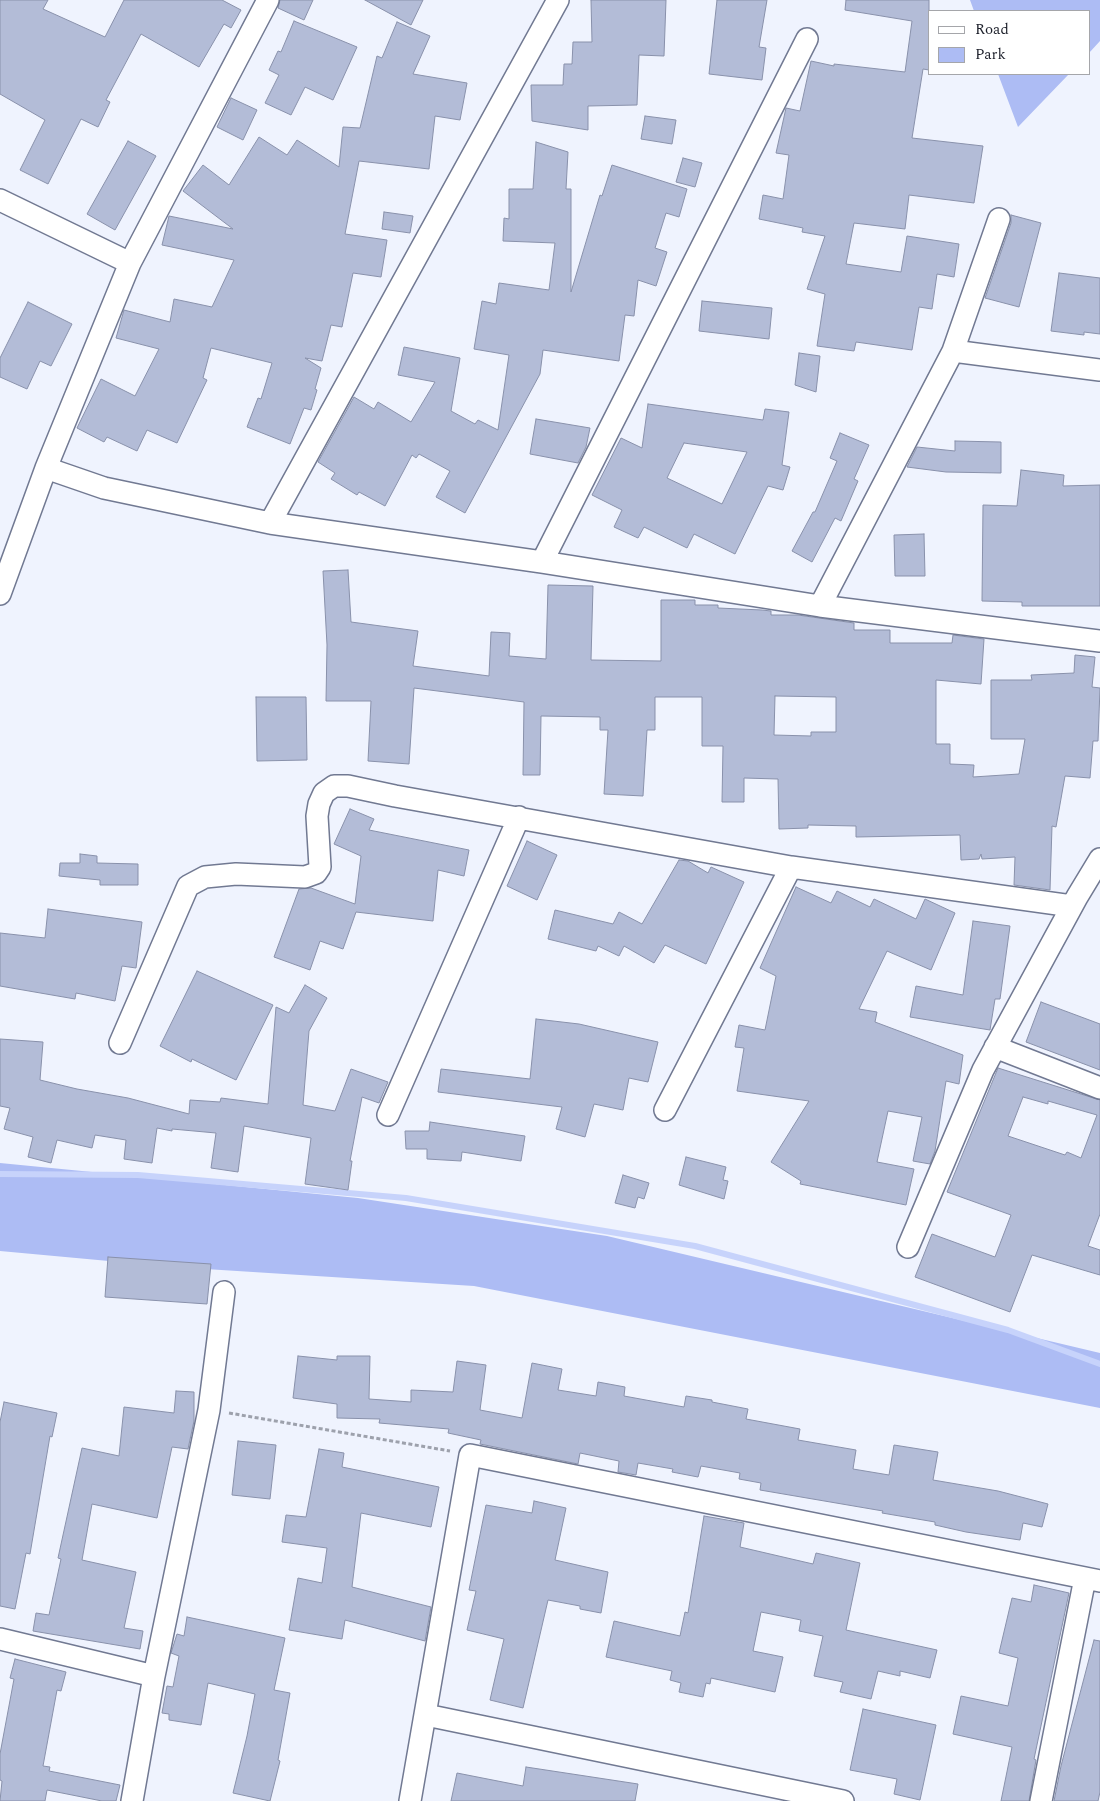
<!DOCTYPE html>
<html>
<head>
<meta charset="utf-8">
<style>
	body { margin:0 }
	#map { position:relative; width:1100px; height:1801px; overflow:hidden; background:#eff3fe; font-family:Spectral,serif }
	canvas { display:block }
	.legend { position:absolute; left:928px; top:10px; width:162px; height:65px; box-sizing:border-box; background:#fff; border:1px solid #a5a6aa; margin:0; padding:6px 9px; list-style:none; font-size:15px; color:#1d202b }
	.legend li { display:flex; align-items:center; gap:10px; height:25px }
	.legend b { width:25px; border:1px solid #a5a6aa }
</style>
</head>
<body>
<div id="map">
<canvas width="1100" height="1801"></canvas>
<ul class="legend">
<li><b style="height:6px;background:#fff"></b>Road</li>
<li><b style="height:14px;background:#adbcf4"></b>Park</li>
</ul>
</div>
<script>
const ctx = document.querySelector('canvas').getContext('2d');
ctx.lineJoin = 'round';
function paint(path, color) {
  ctx.fillStyle = color;
  ctx.fill(path, 'evenodd');
}
function toPath(rows) {
  const path = new Path2D();
  for (const r of rows) {
    path.moveTo(r[0], r[1]);
    for (let i = 2; i < r.length; i += 2) path.lineTo(r[i], r[i + 1]);
  }
  return path;
}
function trace(path, color, width, dash) {
  ctx.strokeStyle = color;
  ctx.lineWidth = width;
  ctx.lineCap = dash ? 'butt' : 'round';
  ctx.setLineDash(dash || []);
  ctx.stroke(path);
}
const green = toPath([
	[970,0,1100,0,1100,41,1089,53,1089,11,974,11],
	[998,74,1069,74,1018,127],
	[0,1163,358,1198,607,1236,1100,1353,1100,1408,474,1286,174,1267,0,1251]
]);
const stream = toPath([
	[0,1174,138,1175,406,1198,695,1246,1008,1330,1100,1364]
]);
const building = toPath([
	[0,0,48,0,43,9,105,37,124,0,222,0,241,10,231,28,224,24,199,67,141,34,106,100,110,102,98,127,81,119,48,184,20,170,45,120,0,94,0,0],
	[280,0,313,0,304,20,278,8,280,0],
	[365,0,423,0,411,25,365,0],
	[591,0,666,0,664,56,639,55,637,105,588,106,588,130,532,121,531,85,563,85,564,64,572,64,573,42,592,42,591,0],
	[717,0,767,0,759,47,766,48,762,80,709,74,717,0],
	[846,0,929,0,929,70,923,69,912,138,983,146,974,203,909,195,905,229,854,223,846,264,901,272,907,236,959,244,954,277,937,274,932,309,919,307,912,350,856,342,854,351,817,346,825,294,807,289,825,236,802,232,803,228,759,219,763,195,783,199,789,155,776,153,786,108,800,111,811,61,834,66,834,64,905,72,912,21,845,10,846,0],
	[294,21,357,47,333,100,305,87,291,115,265,103,279,75,269,70,278,51,281,52,294,21],
	[397,22,430,36,413,74,467,83,460,120,435,116,429,169,359,161,345,234,387,240,381,277,353,273,342,327,331,325,322,361,305,358,321,368,315,389,317,390,311,410,304,408,290,444,247,427,258,398,261,399,272,363,211,348,203,378,207,380,177,443,147,430,137,451,107,437,104,442,77,428,101,379,135,396,159,349,116,338,124,310,170,322,174,299,212,307,234,260,162,245,169,216,233,229,183,191,203,165,229,185,259,137,287,155,297,140,339,167,343,127,360,128,377,56,382,58,397,22],
	[231,98,257,110,243,140,217,127,231,98],
	[645,116,676,120,672,144,641,139,645,116],
	[128,141,156,156,115,230,87,214,128,141],
	[536,142,568,152,566,189,571,189,571,292,600,195,602,196,612,165,687,189,679,217,666,213,655,248,667,252,656,286,638,280,634,316,625,315,619,361,543,350,540,374,465,513,436,497,450,471,419,454,416,458,412,455,385,506,359,492,357,495,331,479,335,473,318,462,354,397,374,409,378,402,411,422,435,382,398,375,404,347,460,358,451,411,475,424,478,420,498,430,509,355,474,349,482,301,496,304,499,283,549,290,555,243,503,241,504,218,509,219,509,189,533,189,536,142],
	[683,158,702,163,695,187,676,182,683,158],
	[384,212,413,216,410,233,382,229,384,212],
	[1011,215,1041,223,1019,307,985,298,1011,223,1011,215],
	[1059,273,1100,278,1100,334,1084,332,1084,335,1051,331,1059,273],
	[702,301,772,308,769,339,699,331,702,301],
	[28,302,72,324,51,366,40,361,27,389,0,377,0,358,28,302],
	[799,353,820,356,816,392,795,385,799,353],
	[648,404,763,420,765,409,789,412,782,465,790,467,783,490,768,486,735,554,694,534,687,548,644,527,638,538,614,527,622,510,592,495,621,438,642,448,648,404],
	[684,443,747,452,722,504,667,478,684,443],
	[536,419,590,428,586,447,578,463,530,454,536,419],
	[840,433,869,445,854,479,858,481,841,521,835,518,812,562,792,551,813,512,815,512,837,461,830,458,840,433],
	[955,441,1001,442,1001,473,946,472,907,467,917,447,955,451,955,441],
	[1021,470,1064,475,1063,486,1100,485,1100,606,1022,606,1022,602,982,601,983,505,1017,506,1021,470],
	[924,534,925,576,895,576,894,535,924,534],
	[348,570,351,622,418,631,413,666,489,676,491,632,510,633,509,656,546,659,548,585,593,586,591,660,661,661,661,600,695,600,695,605,718,605,718,608,762,610,771,611,771,615,798,615,854,623,854,630,890,630,890,643,952,643,953,635,984,639,981,684,936,680,936,744,950,744,950,764,974,765,973,777,1019,774,1025,739,991,739,991,680,1032,680,1031,675,1074,673,1075,655,1095,657,1092,687,1100,688,1098,741,1093,741,1090,778,1065,776,1056,827,1052,826,1050,890,1014,885,1015,857,982,859,981,854,979,859,961,860,960,835,856,837,856,826,808,825,808,828,779,829,778,779,744,778,744,802,722,802,723,746,702,746,702,697,655,697,655,730,647,730,643,796,604,794,608,730,600,730,600,717,541,716,540,775,523,775,524,702,414,688,409,764,368,761,371,701,326,701,327,645,323,571,348,570],
	[775,696,836,697,836,732,811,732,811,736,774,735,775,696],
	[256,697,306,697,307,760,257,761,256,697],
	[350,809,374,819,369,830,469,850,464,876,438,870,433,921,356,912,343,949,320,941,310,970,274,957,299,889,311,888,355,904,361,856,334,844,350,809],
	[527,841,557,855,537,900,507,886,527,841],
	[80,854,97,856,97,863,138,864,138,885,100,885,100,880,59,876,60,863,80,863,80,854],
	[679,860,688,861,708,873,711,867,744,882,706,964,665,945,654,963,624,946,619,956,598,946,596,951,548,939,555,910,613,924,619,912,642,924,679,860],
	[796,887,831,903,837,891,870,907,874,899,916,919,925,899,955,913,931,970,887,951,859,1009,877,1012,875,1022,963,1055,959,1084,946,1081,935,1151,930,1164,913,1161,922,1117,888,1111,877,1162,914,1169,906,1205,800,1184,801,1181,771,1162,809,1101,737,1091,744,1048,735,1047,739,1025,765,1030,776,976,760,968,796,887],
	[48,909,142,922,136,968,122,966,115,1001,76,993,75,999,0,986,0,933,45,938,48,909],
	[973,921,1010,926,1000,999,995,999,990,1030,910,1017,916,986,963,995,973,921],
	[197,971,273,1005,236,1080,192,1059,191,1062,160,1046,197,971],
	[305,985,327,998,309,1031,303,1105,335,1111,351,1069,388,1082,379,1103,362,1097,350,1161,352,1161,348,1190,305,1184,311,1138,244,1126,238,1172,211,1168,216,1133,172,1129,172,1131,157,1128,152,1163,124,1159,126,1140,95,1135,92,1148,57,1140,51,1163,28,1157,33,1137,4,1129,10,1108,0,1106,0,1039,43,1042,40,1080,77,1089,128,1098,189,1114,190,1100,220,1102,221,1098,268,1104,276,1007,289,1013,305,985],
	[1041,1002,1100,1024,1100,1070,1026,1042,1041,1002],
	[536,1019,579,1024,658,1042,648,1082,629,1078,623,1110,594,1104,585,1137,556,1129,562,1107,438,1092,441,1069,530,1079,536,1019],
	[998,1068,1100,1100,1100,1214,1088,1246,1100,1250,1100,1275,1032,1255,1010,1312,915,1277,932,1234,995,1257,1011,1215,947,1192,998,1068],
	[1023,1097,1048,1104,1048,1101,1097,1115,1081,1158,1067,1152,1065,1155,1008,1136,1023,1097],
	[430,1122,525,1136,521,1161,462,1152,461,1161,427,1159,427,1149,406,1149,405,1131,429,1131,430,1122],
	[686,1157,726,1167,723,1180,728,1181,724,1199,679,1185,686,1157],
	[623,1175,649,1183,644,1199,638,1197,635,1208,615,1203,623,1175],
	[108,1257,211,1264,207,1304,105,1297,108,1257],
	[298,1356,337,1360,337,1356,370,1356,369,1399,411,1402,411,1390,453,1392,457,1361,486,1365,480,1410,522,1418,532,1363,562,1369,558,1390,596,1396,598,1382,625,1387,624,1396,684,1407,686,1396,712,1400,712,1402,748,1409,746,1419,800,1429,798,1440,856,1450,853,1469,889,1475,894,1445,938,1452,933,1480,998,1491,1048,1504,1042,1527,1023,1523,1020,1540,966,1532,935,1525,935,1522,882,1513,883,1511,760,1490,761,1483,739,1479,740,1473,701,1466,698,1477,672,1472,673,1469,638,1463,636,1475,618,1472,619,1461,580,1453,578,1464,480,1444,481,1440,448,1433,449,1429,379,1423,380,1419,337,1418,337,1404,293,1398,298,1356],
	[176,1391,194,1392,194,1421,188,1449,172,1447,157,1518,92,1504,82,1560,136,1572,124,1628,143,1631,140,1649,33,1631,36,1613,49,1615,61,1559,58,1558,82,1448,119,1456,124,1407,174,1413,176,1391],
	[4,1402,57,1413,52,1437,50,1436,30,1554,26,1553,15,1609,0,1606,0,1422,4,1402],
	[238,1441,276,1445,270,1499,232,1495,238,1441],
	[319,1449,344,1453,342,1467,439,1487,431,1527,361,1513,352,1587,431,1607,425,1641,345,1620,342,1639,289,1630,298,1578,322,1583,327,1548,282,1542,286,1515,306,1517,319,1449],
	[534,1501,566,1508,555,1560,608,1572,601,1613,580,1609,580,1606,548,1600,523,1708,490,1700,504,1639,467,1630,476,1591,469,1590,486,1505,532,1513,534,1501],
	[704,1516,744,1523,740,1547,813,1564,816,1553,860,1563,846,1630,937,1650,930,1678,900,1671,900,1676,878,1671,871,1699,840,1692,843,1682,814,1676,823,1636,799,1631,801,1620,761,1612,753,1651,783,1657,775,1692,711,1678,710,1684,706,1683,703,1697,679,1692,681,1683,670,1680,672,1671,606,1657,614,1621,680,1636,685,1612,688,1613,704,1516],
	[1034,1585,1069,1593,1034,1759,1036,1760,1029,1801,1001,1801,1012,1747,953,1734,961,1696,1008,1706,1018,1658,999,1653,1012,1598,1031,1602,1034,1585],
	[187,1617,285,1638,274,1690,290,1693,278,1760,280,1761,270,1801,233,1793,247,1736,255,1694,208,1683,201,1725,169,1720,169,1714,162,1713,167,1686,173,1687,179,1656,171,1653,177,1634,184,1636,187,1617],
	[1094,1640,1100,1641,1100,1792,1098,1801,1054,1801,1061,1766,1094,1640],
	[15,1659,66,1672,61,1691,57,1690,43,1766,50,1767,49,1771,120,1785,116,1801,102,1801,47,1790,45,1801,0,1801,2,1781,0,1780,0,1754,14,1679,10,1678,15,1659],
	[863,1709,936,1725,920,1800,894,1794,897,1779,850,1770,863,1709],
	[526,1767,638,1784,635,1801,451,1801,457,1773,523,1786,526,1767]
]);
const path = toPath([
	[229,1413,450,1451]
]);
const minor = toPath([
	[0,200,130,263],
	[953,351,999,219],
	[46,468,104,488,270,523,542,562,820,606,1100,641],
	[270,523,558,0],
	[542,562,807,39],
	[0,594,46,468,130,263,268,0],
	[820,606,953,351,1100,370],
	[120,1043,188,886,205,877,236,874,305,877,316,873,320,867,317,816,319,804,324,793,334,786,348,786,395,796,791,867,1072,906],
	[995,1047,1100,1088],
	[665,1110,791,867],
	[388,1115,519,817],
	[908,1247,983,1070,1077,897,1100,859],
	[0,1639,154,1676],
	[426,1715,843,1801],
	[132,1801,154,1676,209,1410,224,1292],
	[410,1801,470,1455,1100,1581],
	[1041,1801,1085,1578]
]);
paint(green, '#adbcf4');
trace(stream, '#c7d3fb', 6);
paint(building, '#b3bcd7');
trace(building, '#8991ab', 1);
trace(minor, '#717992', 24);
trace(path, '#9da1ac', 3, [4, 2.5]);
trace(minor, '#fff', 21);
</script>
</body>
</html>
